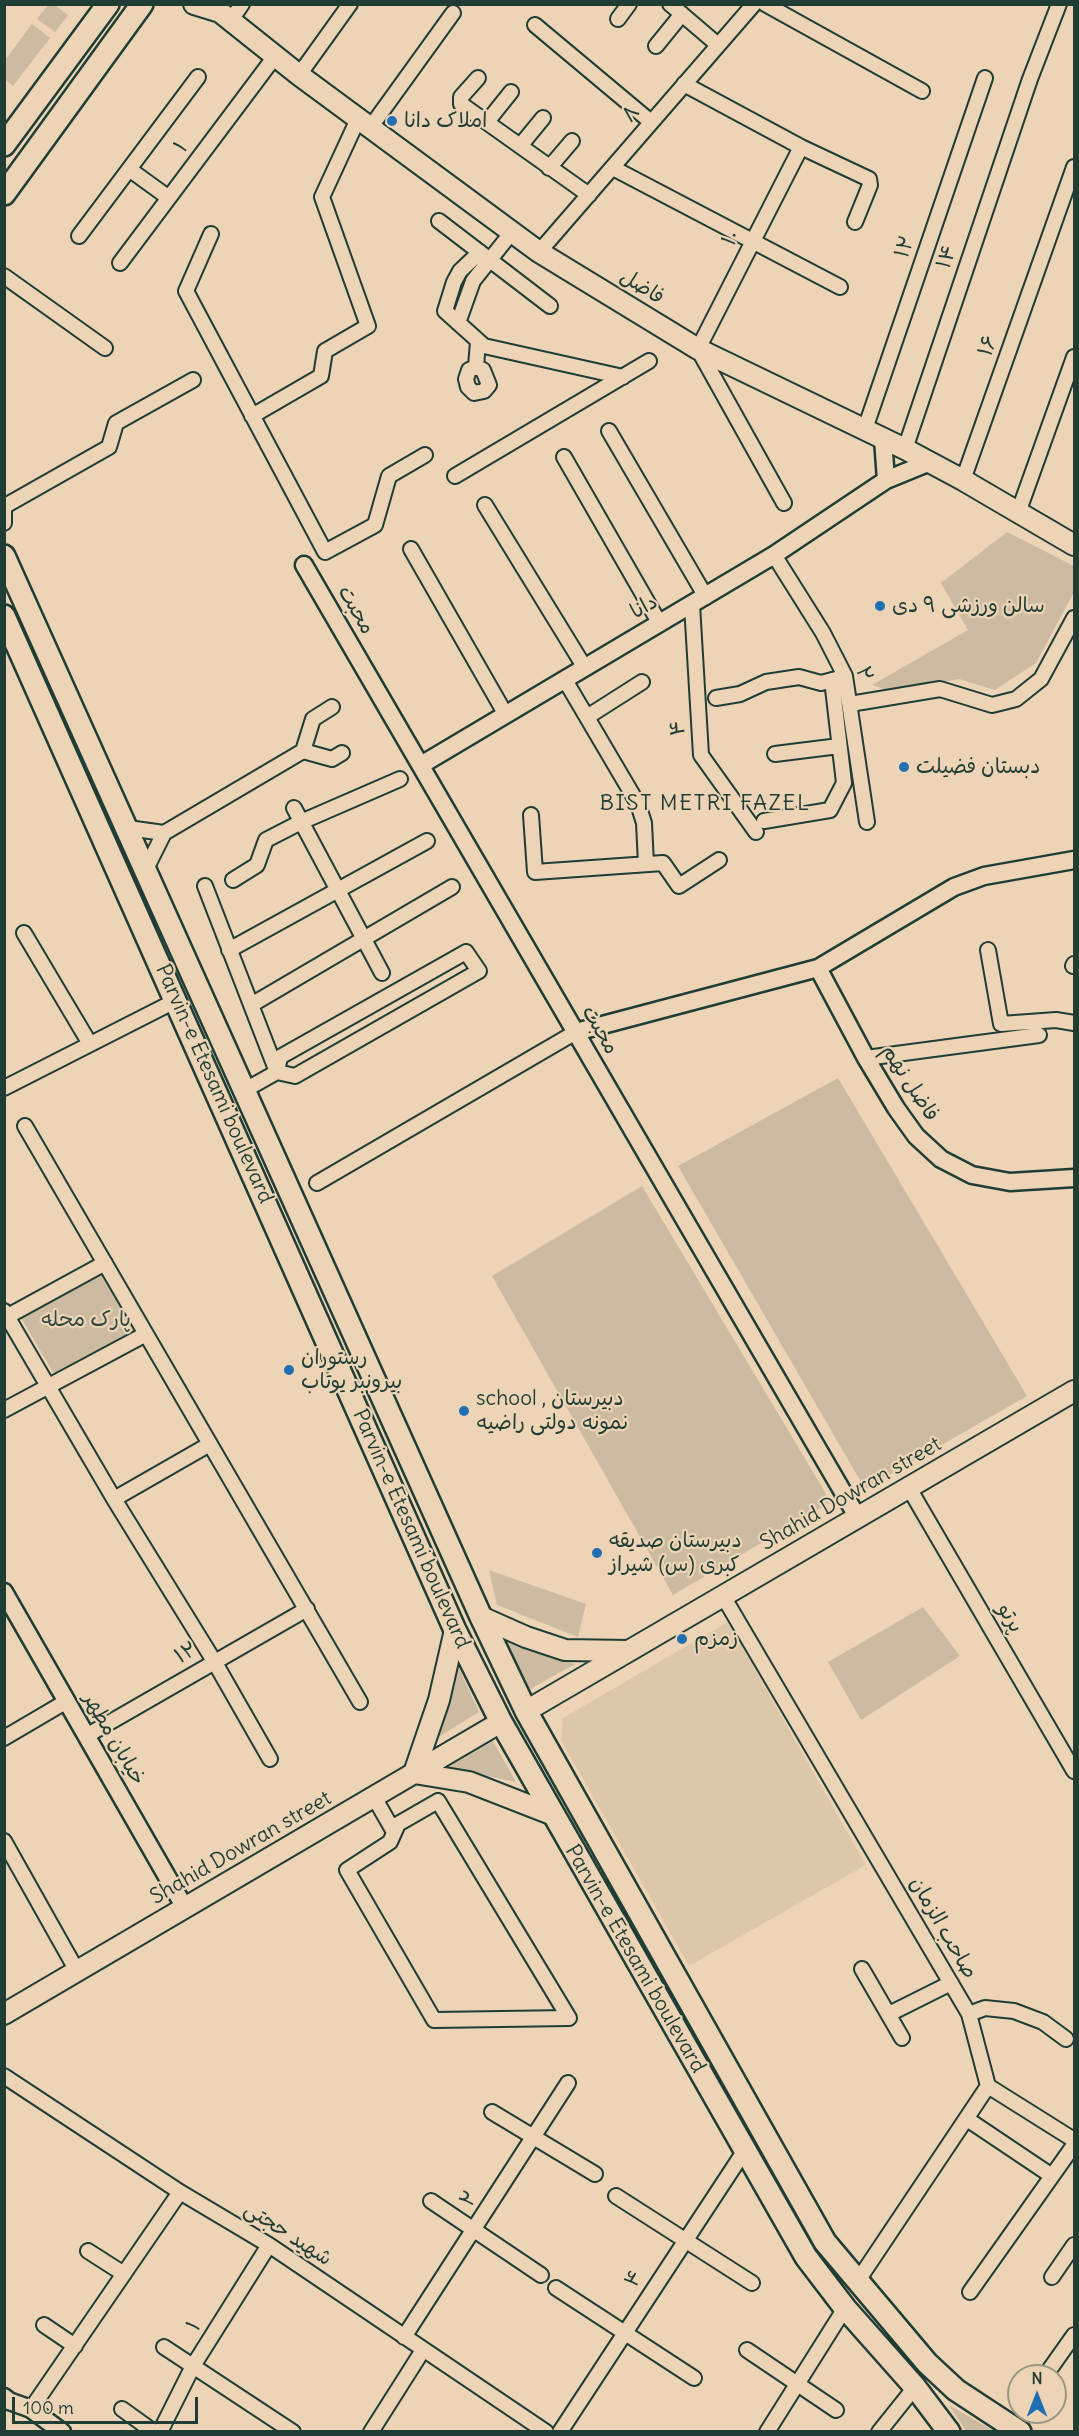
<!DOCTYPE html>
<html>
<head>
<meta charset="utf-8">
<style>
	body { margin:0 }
	#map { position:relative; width:1079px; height:2436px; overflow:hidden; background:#eed4b6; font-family:Delius,sans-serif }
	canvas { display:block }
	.frame { position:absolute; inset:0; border:6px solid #1f3d34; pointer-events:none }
	.north { position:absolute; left:1007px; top:2364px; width:60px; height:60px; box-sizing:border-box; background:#eed4b6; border:2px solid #9b9882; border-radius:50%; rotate:0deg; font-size:16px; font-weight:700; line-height:24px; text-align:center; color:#1f3d34 }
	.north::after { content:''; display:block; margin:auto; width:21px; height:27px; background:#1f6fb2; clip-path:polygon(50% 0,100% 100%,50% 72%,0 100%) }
	.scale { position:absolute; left:12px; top:2397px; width:186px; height:27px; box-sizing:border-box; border:3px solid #1f3d34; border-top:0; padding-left:8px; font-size:18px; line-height:21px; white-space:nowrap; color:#1f3d34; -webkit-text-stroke:4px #eed4b6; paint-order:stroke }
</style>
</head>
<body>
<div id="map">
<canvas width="1079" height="2436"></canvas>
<div class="frame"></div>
<div class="north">N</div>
<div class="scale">100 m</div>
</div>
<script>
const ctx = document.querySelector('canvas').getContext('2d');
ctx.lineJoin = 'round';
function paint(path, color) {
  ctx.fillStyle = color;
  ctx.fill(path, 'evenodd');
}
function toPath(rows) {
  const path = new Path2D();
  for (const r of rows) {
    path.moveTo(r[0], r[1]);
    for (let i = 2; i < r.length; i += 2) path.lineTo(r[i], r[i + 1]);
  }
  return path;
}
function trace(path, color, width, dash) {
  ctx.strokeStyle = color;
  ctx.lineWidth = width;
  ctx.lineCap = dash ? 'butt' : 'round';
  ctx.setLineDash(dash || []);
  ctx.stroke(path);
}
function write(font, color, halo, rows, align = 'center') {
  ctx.font = font + ' Delius,"Playpen Sans Arabic",sans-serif';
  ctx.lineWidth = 4.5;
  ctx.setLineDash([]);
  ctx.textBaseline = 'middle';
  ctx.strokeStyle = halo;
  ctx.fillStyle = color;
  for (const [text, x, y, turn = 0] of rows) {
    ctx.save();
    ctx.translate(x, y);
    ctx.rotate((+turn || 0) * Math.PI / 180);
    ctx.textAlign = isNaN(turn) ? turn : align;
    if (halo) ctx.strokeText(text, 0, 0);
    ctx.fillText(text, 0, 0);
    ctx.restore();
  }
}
const built = toPath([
	[728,1622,866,1865,689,1966,561,1740,563,1718]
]);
const green = toPath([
	[48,5,55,5,68,15,55,32,37,19],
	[32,24,50,38,13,86,5,79,5,60],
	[1007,532,1074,566,1074,592,1036,663,995,690,959,679,890,691,872,685,968,630,941,583],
	[838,1078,1027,1396,865,1489,678,1166],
	[642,1186,831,1502,673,1595,492,1276],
	[107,1270,139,1329,54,1374,21,1318],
	[489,1570,586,1604,578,1637,497,1605],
	[923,1607,960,1656,861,1720,828,1662],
	[501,1637,575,1664,525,1692],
	[456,1662,479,1712,432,1741],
	[493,1741,516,1782,447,1768],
	[949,2405,994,2431,966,2431]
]);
const minor = toPath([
	[670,4,718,45],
	[765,4,922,91],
	[618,19,629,4],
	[231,20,242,4],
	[535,25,651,122],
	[656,46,682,14],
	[299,75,350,4],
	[478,78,461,97,461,104,589,195],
	[684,84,801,147,869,179,870,185,855,222],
	[487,122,511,92],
	[370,128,453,13],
	[520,146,543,118],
	[549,168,572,141],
	[613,168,840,287],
	[129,169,169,198],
	[439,221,550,306],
	[211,234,186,291,325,552,375,525,389,476,425,455],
	[79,236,198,77],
	[480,252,460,271,454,282,445,311,484,346,623,377],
	[539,252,754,4],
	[120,263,276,55],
	[4,276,105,348],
	[458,323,473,281,512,232],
	[476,367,483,370,489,385,484,391,474,393,468,387,466,379,469,370,476,367,478,341],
	[252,416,321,376,325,351,368,326,322,197,358,119],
	[865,429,985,78],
	[609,431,706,597],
	[905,449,1030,79,1059,4],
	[564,457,660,624],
	[455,476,649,361],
	[963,480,1074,167],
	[784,503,698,349,801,147],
	[485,505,585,668],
	[4,506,4,523],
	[5,506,109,447,116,423,193,380],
	[1018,513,1074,357],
	[411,549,506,715],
	[774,555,823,633,845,676,867,822],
	[692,605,701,755,756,832],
	[565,680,638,804,644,823,646,864],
	[716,698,740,694,766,682,799,677,821,683,840,678],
	[850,704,940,689,992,705,1016,699,1041,679,1074,618],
	[332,707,313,719,303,751,332,759,342,753],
	[587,717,642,682],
	[775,754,839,746],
	[294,808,382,973],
	[531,815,535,872,663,863,679,886,719,860],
	[764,821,830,810,844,783,832,680],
	[128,828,164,833,146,869],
	[164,833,303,751],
	[233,880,257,865,266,840,301,822,400,779],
	[205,886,277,1072,245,1090],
	[24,933,90,1044],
	[229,950,427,841],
	[988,950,1001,1024,1056,1020,1074,1023],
	[466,952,479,971,295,1076,277,1072,280,1057,466,952],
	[1073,966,1074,964],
	[251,1005,452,887],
	[866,1058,1039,1035],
	[4,1088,177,1000],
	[25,1126,360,1702],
	[317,1183,576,1032],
	[4,1311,114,1499,214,1661,270,1759],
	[8,1316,105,1263],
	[4,1410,146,1334],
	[909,1488,1074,1771],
	[114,1499,210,1444],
	[723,1596,969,2014,988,2086,857,2282],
	[86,1736,307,1609],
	[4,1738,67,1701],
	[374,1797,394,1832],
	[438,1801,569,2018,434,2020,347,1870,390,1842,398,1824,438,1801],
	[4,1841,77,1971],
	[862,1969,902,2038],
	[889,2014,951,1983],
	[969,2014,985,2008,1014,2011,1043,2022,1066,2039],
	[4,2076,180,2192,269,2245,546,2432],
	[988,2086,1074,2140],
	[492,2112,595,2174],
	[967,2119,1052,2176],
	[616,2196,752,2283],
	[431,2201,541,2275],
	[88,2251,124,2274],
	[1052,2277,1074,2245],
	[556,2288,694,2378],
	[970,2292,1074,2145],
	[44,2325,75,2346],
	[404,2337,568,2083],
	[164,2347,293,2432],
	[747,2350,836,2410],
	[1045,2376,1074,2335],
	[31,2409,180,2192],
	[122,2409,154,2432],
	[160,2432,193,2366,269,2245],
	[371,2432,423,2350],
	[560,2432,745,2150],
	[767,2432,845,2308],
	[879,2432,915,2387]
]);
const tertiary = toPath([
	[883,439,886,480],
	[304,565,858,1518],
	[421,765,774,555,886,480,930,462],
	[818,968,866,1058,896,1108,916,1136,941,1159,972,1175,1010,1182,1074,1178],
	[576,1032,818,968,954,887,984,876,1074,860],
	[4,1592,185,1908],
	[4,2397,9,2401,31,2409,62,2432]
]);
const secondary = toPath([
	[194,4,220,12],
	[214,4,220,12,299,75,539,252,698,349,905,449,963,480,1074,545],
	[481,1617,526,1637,565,1650,629,1651],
	[526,1711,1074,1391],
	[414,1773,439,1700,455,1630],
	[414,1773,469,1782,551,1814],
	[4,2014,501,1722]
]);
const primary = toPath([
	[4,145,108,4],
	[4,194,142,4],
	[4,556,481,1617,526,1711,825,2242,927,2363,956,2390,1020,2432],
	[4,616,455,1630,501,1722,806,2257,845,2308,915,2387,949,2432]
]);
const markers = [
	[392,121,6,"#1f6fb2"],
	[880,606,6,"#1f6fb2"],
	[904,767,6,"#1f6fb2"],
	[289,1370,6,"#1f6fb2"],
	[464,1411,6,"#1f6fb2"],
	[597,1553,6,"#1f6fb2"],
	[682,1639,6,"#1f6fb2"]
];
const streetNames = [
	["۸",631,114,-49],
	["۱",181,147,-53],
	["۱۰",731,238,-63],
	["۱۲",905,247,-71],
	["۱۴",947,257,-71],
	["فاضل",642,287,32],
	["۱۶",988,346,-70],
	["دانا",644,607,-30],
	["محبت",356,610,60],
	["۲",864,674,72],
	["۴",678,728,-93],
	["محبت",600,1030,60],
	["فاضل نهم",910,1083,57],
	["Parvin-e Etesami boulevard",214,1084,66],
	["Shahid Dowran street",851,1494,-30],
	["Parvin-e Etesami boulevard",411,1529,66],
	["پرتو",1010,1618,60],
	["۱۲",186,1653,-30],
	["خیابان مطهر",114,1739,60],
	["Shahid Dowran street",241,1848,-30],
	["صاحب الزمان",943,1928,60],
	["Parvin-e Etesami boulevard",635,1959,60],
	["۲",469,2199,-57],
	["شهید حجتی",288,2234,33],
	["۴",634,2279,-57],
	["۱",194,2326,-58]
];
const poiNames = [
	["املاک دانا",404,121],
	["سالن ورزشی ۹ دی",892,606],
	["دبستان فضیلت",916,767],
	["رستوران",301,1358],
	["بیرونبر یوتاب",301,1382],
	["school , دبیرستان",476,1399],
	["نمونه دولتی راضیه",476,1423],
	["دبیرستان صدیقه",609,1541],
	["کبری (س) شیراز",609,1565],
	["زمزم",694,1639]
];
const parkNames = [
	["پارک محله",86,1320]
];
const neighbourhoodNames = [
	["BIST METRI FAZEL",705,804]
];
paint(built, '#ddc7ab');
paint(green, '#ccbba1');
trace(minor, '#1f3d34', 18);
trace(tertiary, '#1f3d34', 21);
trace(secondary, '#1f3d34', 24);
trace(primary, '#1f3d34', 26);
trace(minor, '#eed4b6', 14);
trace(tertiary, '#eed4b6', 16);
trace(secondary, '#eed4b6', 20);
trace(primary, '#eed4b6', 21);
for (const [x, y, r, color] of markers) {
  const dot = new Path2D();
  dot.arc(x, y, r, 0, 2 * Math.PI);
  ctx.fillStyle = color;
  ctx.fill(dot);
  trace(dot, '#eed4b6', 2);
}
write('21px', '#1f3d34', '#eed4b6', streetNames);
write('21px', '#1f3d34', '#eed4b6', poiNames, 'left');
write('21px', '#304a3f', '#eed4b6', parkNames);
ctx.letterSpacing = '1.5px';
write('22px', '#1f3d34', '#eed4b6', neighbourhoodNames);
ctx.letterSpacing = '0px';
</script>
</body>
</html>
